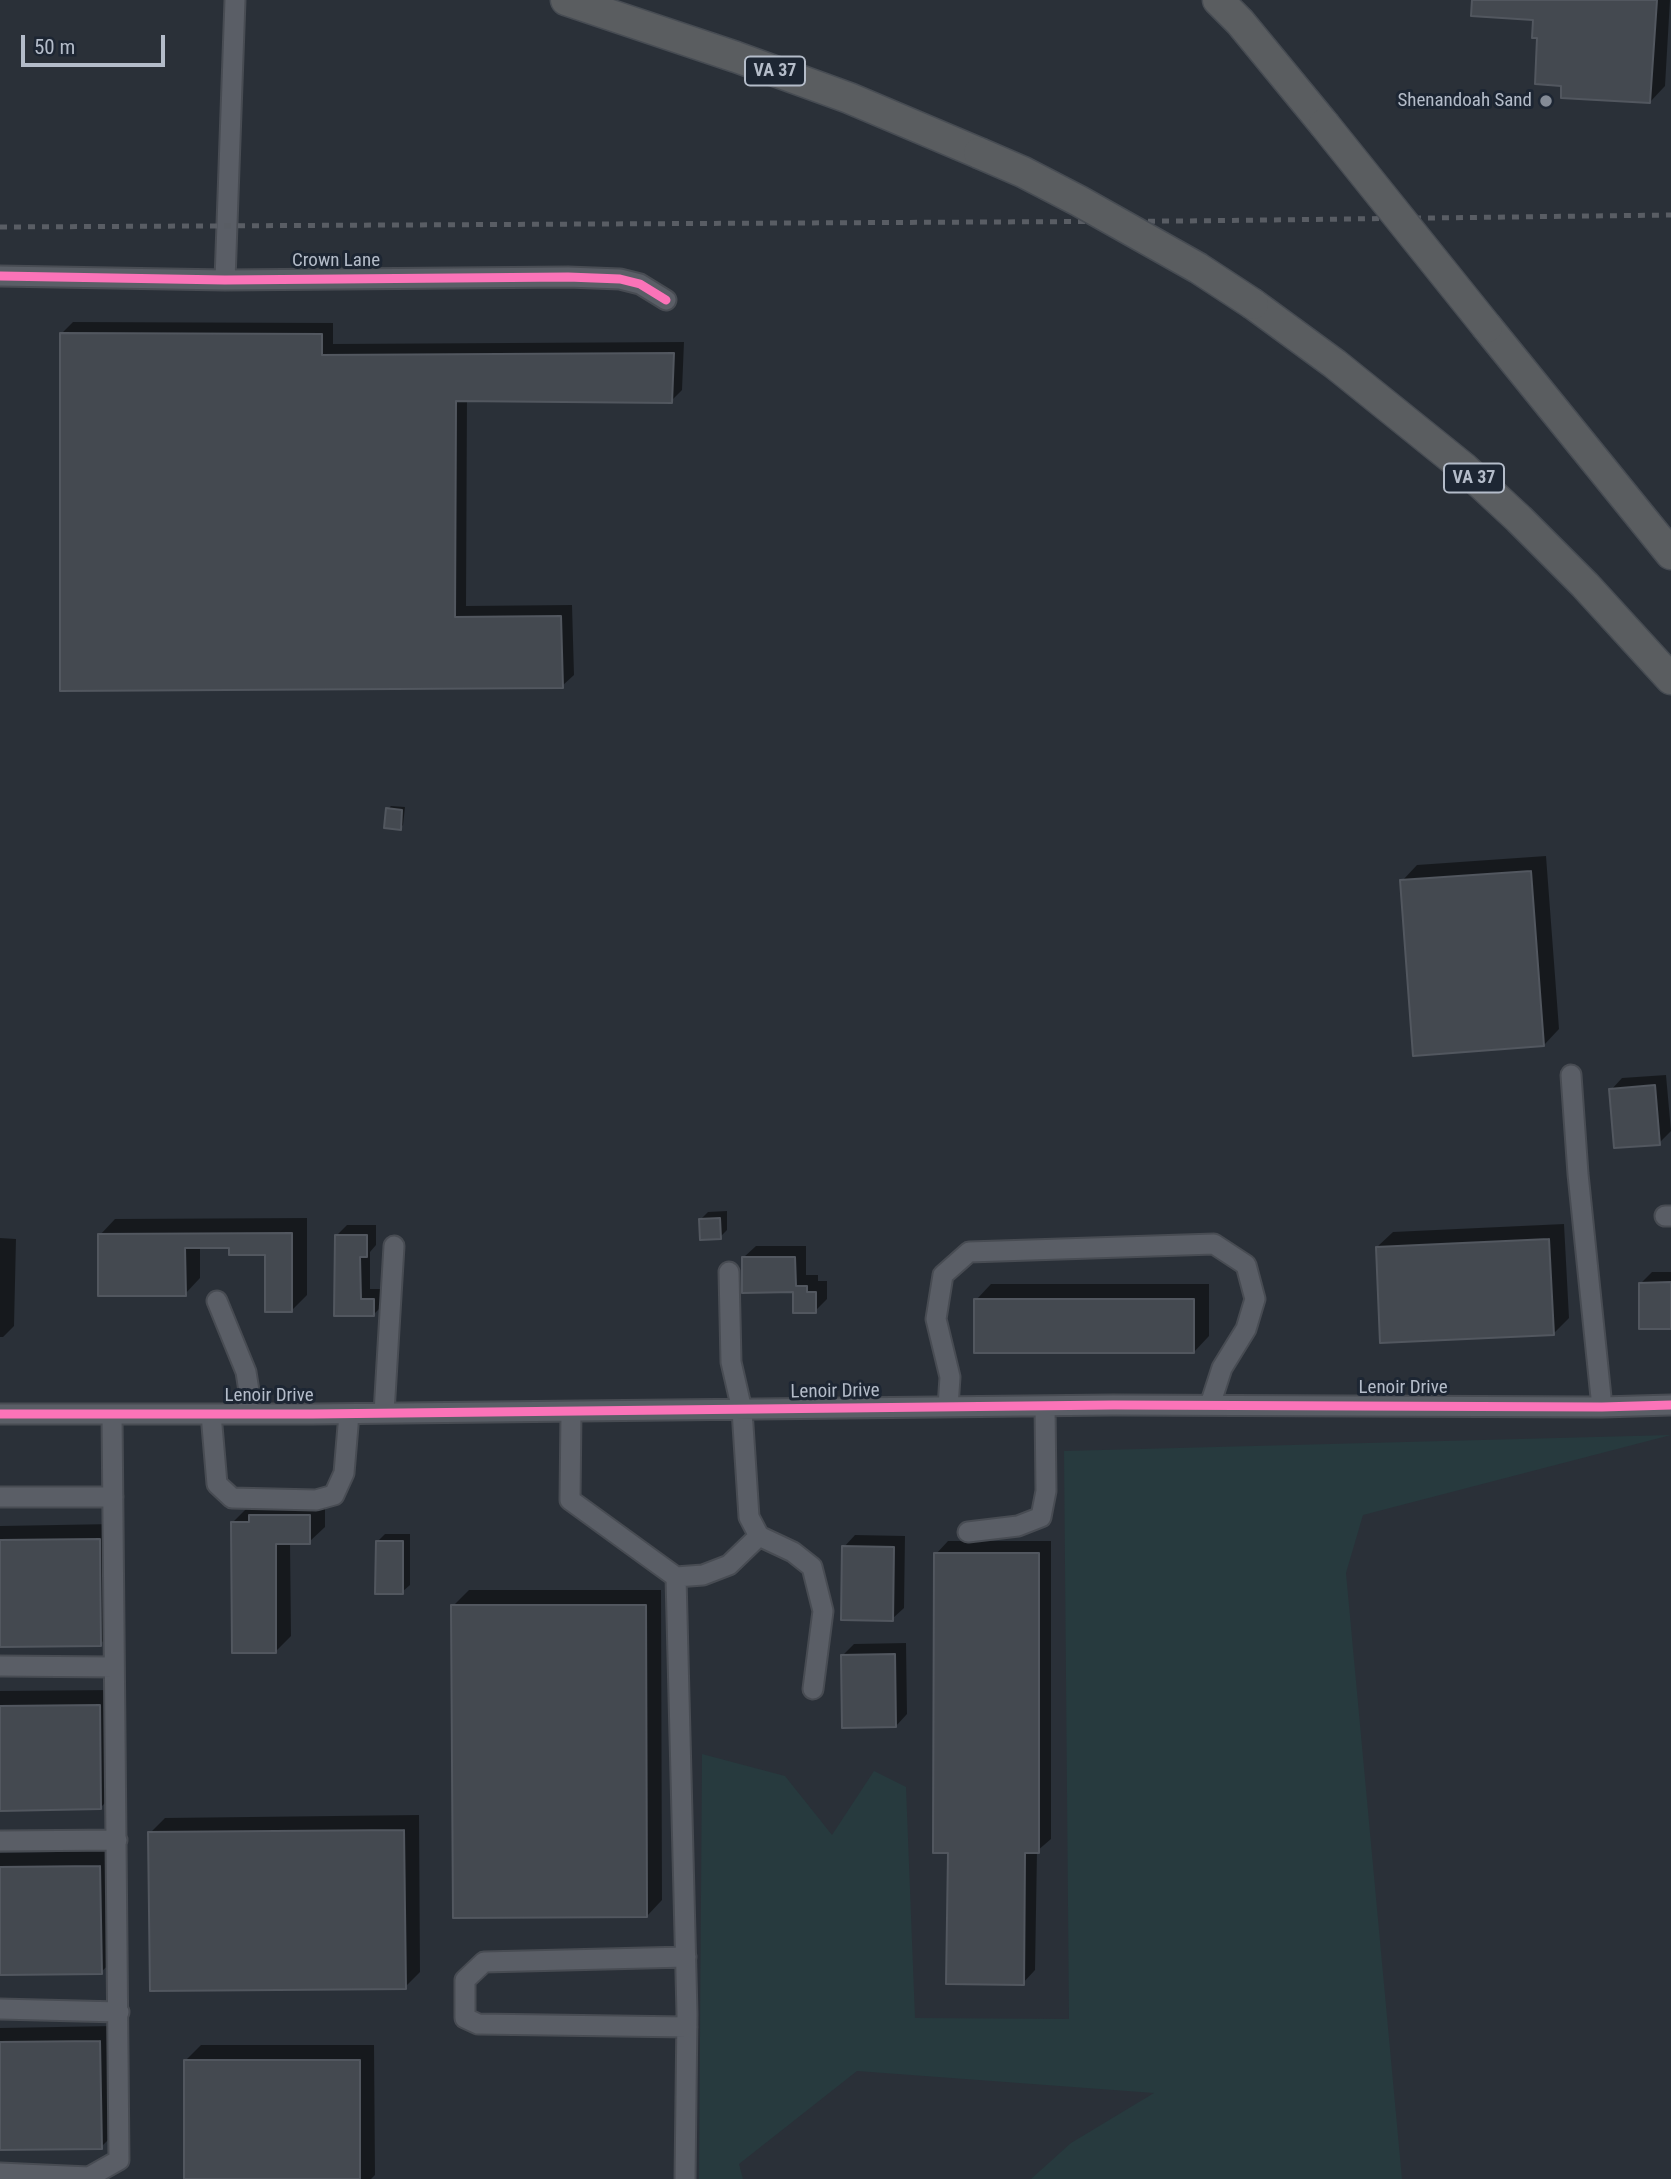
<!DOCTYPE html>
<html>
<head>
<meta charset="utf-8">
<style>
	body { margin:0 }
	#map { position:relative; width:1671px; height:2179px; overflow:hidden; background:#2a3038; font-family:"Roboto Condensed",sans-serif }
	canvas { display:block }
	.scale { position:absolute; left:21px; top:35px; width:144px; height:32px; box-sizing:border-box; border:4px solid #b4bcc9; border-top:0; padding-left:9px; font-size:21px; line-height:24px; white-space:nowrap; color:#b4bcc9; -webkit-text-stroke:5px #1d2633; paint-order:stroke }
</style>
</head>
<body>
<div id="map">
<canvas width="1671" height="2179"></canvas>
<div class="scale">50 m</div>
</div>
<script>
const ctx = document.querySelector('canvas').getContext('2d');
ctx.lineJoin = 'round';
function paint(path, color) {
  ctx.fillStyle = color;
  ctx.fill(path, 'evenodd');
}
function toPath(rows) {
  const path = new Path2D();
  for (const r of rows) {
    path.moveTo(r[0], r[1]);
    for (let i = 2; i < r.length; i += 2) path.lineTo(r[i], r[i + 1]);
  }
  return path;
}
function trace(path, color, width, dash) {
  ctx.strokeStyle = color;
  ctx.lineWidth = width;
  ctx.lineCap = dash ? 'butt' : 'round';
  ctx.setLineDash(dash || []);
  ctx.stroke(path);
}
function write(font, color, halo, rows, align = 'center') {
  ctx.font = font + ' "Roboto Condensed",sans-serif';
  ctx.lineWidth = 6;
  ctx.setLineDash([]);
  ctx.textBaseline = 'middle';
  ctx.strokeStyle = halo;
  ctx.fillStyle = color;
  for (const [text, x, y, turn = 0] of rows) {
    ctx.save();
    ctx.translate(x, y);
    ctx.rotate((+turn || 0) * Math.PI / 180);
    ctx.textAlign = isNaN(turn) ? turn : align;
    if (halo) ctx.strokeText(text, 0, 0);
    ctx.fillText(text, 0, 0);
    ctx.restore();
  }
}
const green = toPath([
	[1671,1435,1363,1515,1346,1573,1402,2179,1031,2179,1071,2143,1154,2093,857,2071,739,2164,743,2179,699,2179,702,1754,785,1776,832,1835,874,1771,906,1787,915,2018,1069,2019,1064,1451]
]);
const shadow = toPath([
	[1474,0,1670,0,1665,86,1650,102,1563,84,1539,37,1535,18],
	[73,322,333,323,333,344,684,342,682,390,671,401,467,399,466,606,572,605,574,675,562,686,62,689,61,334],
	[391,806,405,807,403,825,400,828,388,809],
	[1546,856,1559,1029,1544,1045,1402,881,1417,865],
	[1666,1075,1671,1131,1659,1143,1611,1090,1622,1078],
	[727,1211,727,1230,720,1237,700,1220,708,1212],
	[307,1218,307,1295,292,1310,266,1253,231,1246,200,1246,200,1278,185,1294,100,1235,115,1219],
	[1564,1224,1569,1318,1554,1333,1377,1247,1393,1232],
	[347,1225,376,1225,376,1245,370,1252,370,1289,384,1289,384,1304,374,1314,336,1314,337,1235],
	[0,1238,16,1239,14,1326,3,1337,0,1337],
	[756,1246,806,1246,806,1275,818,1275,818,1281,827,1281,827,1299,815,1311,794,1291,744,1257],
	[1652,1272,1671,1272,1671,1327,1641,1283],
	[991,1284,1209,1284,1209,1336,1194,1352,976,1300],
	[325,1500,325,1527,309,1542,290,1542,291,1636,276,1651,233,1522,248,1507],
	[114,1524,116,1629,100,1644,0,1645,0,1526],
	[385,1534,410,1534,410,1585,402,1592,377,1542],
	[855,1535,905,1536,904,1608,892,1619,844,1547],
	[948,1541,1051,1541,1051,1839,1037,1851,1035,1970,1023,1983,949,1851,936,1554],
	[469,1590,661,1590,662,1900,647,1916,453,1606],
	[906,1643,907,1714,896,1726,843,1655,854,1644],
	[114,1690,116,1792,100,1808,0,1809,0,1691],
	[419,1815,420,1972,405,1987,150,1833,165,1818],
	[115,1851,117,1957,101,1972,0,1973,0,1853],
	[114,2026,116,2132,101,2147,0,2149,0,2028],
	[201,2045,374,2045,375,2175,371,2179,186,2179,185,2061]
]);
const building = toPath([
	[1472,0,1657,0,1650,103,1561,98,1561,86,1535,84,1537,38,1532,38,1533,20,1471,16,1472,0],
	[60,333,322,334,322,355,674,353,672,403,456,401,455,617,561,616,563,688,60,691,60,333],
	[386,808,402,810,401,830,384,828,386,808],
	[1531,871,1544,1046,1413,1056,1400,880,1531,871],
	[1655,1085,1660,1145,1614,1148,1609,1089,1655,1085],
	[720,1218,721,1239,700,1240,699,1219,720,1218],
	[292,1233,292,1312,265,1312,265,1255,229,1255,229,1248,185,1248,186,1296,98,1296,98,1234,292,1233],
	[335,1235,367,1235,367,1257,360,1257,361,1299,374,1299,374,1316,334,1316,335,1235],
	[1549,1239,1554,1335,1380,1343,1376,1247,1549,1239],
	[742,1257,795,1257,796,1286,807,1286,807,1292,816,1292,816,1313,793,1313,793,1292,742,1293,742,1257],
	[1671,1282,1671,1329,1639,1329,1639,1283,1671,1282],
	[974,1299,1194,1299,1194,1353,974,1353,974,1299],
	[249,1515,310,1515,310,1544,276,1544,276,1653,232,1653,231,1522,249,1522,249,1515],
	[100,1539,101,1646,0,1647,0,1540,100,1539],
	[376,1541,403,1541,403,1594,375,1594,376,1541],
	[842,1546,894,1547,893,1621,841,1620,842,1546],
	[934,1553,1039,1553,1039,1853,1025,1853,1024,1985,946,1984,948,1853,933,1853,934,1553],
	[451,1605,646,1605,647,1917,453,1918,451,1605],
	[895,1654,896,1727,842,1728,841,1655,895,1654],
	[100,1705,101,1809,0,1811,0,1706,100,1705],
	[404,1830,406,1989,150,1991,148,1832,404,1830],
	[100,1866,102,1974,0,1975,0,1867,100,1866],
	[100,2041,102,2149,0,2150,0,2042,100,2041],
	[184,2060,360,2060,360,2179,184,2179,184,2060]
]);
const minor = toPath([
	[0,276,225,280,568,277,620,279,640,284,666,300],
	[225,280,235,0],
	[1571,1075,1578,1174,1602,1407],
	[1665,1216,1671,1216],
	[729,1272,731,1362,742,1410,749,1517,759,1536,793,1552,812,1567,823,1611,813,1689],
	[217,1301,246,1372,249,1391,247,1414],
	[948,1407,950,1377,936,1319,943,1275,969,1252,1214,1244,1246,1265,1255,1299,1246,1329,1222,1368,1210,1405],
	[571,1412,570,1500,676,1577,687,2014,685,2179],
	[384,1413,394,1246],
	[0,1414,313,1414,1113,1405,1602,1407,1671,1405],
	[211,1414,217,1484,232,1498,316,1500,334,1495,344,1473,349,1414],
	[0,1497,113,1497],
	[968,1532,1018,1526,1041,1517,1046,1491,1045,1406],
	[676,1577,703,1575,729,1565,759,1536],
	[0,1666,114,1667],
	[0,1841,117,1840],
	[686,1957,484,1962,465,1980,465,2018,478,2024,687,2027],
	[0,2009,119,2012],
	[0,2173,89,2177,119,2160,112,1414]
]);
const highway = toPath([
	[566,0,736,57,849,98,979,153],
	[1218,0,1240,22,1324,124],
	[1253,304,1335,364,1464,468,1519,519,1585,585,1671,679],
	[1487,327,1671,554]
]);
const rail = toPath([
	[0,227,1186,221,1671,215]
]);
const highwayBridge = toPath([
	[1324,124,1487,327],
	[979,153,1023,172,1079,201,1198,268,1253,304]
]);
const cycleway = toPath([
	[0,276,225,280,568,277,620,279,640,284,666,300],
	[0,1414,313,1414,1113,1405,1602,1407,1671,1405]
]);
const markers = [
	[1546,101,7,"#848b96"]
];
const shields = [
	[775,71,60],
	[1474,478,60]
];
const shieldNames = [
	["VA 37",775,71],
	["VA 37",1474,478]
];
const poiNames = [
	["Shenandoah Sand",1532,101]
];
const streetNames = [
	["Crown Lane",336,261],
	["Lenoir Drive",1403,1388],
	["Lenoir Drive",835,1392,-1],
	["Lenoir Drive",269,1396]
];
paint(green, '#273a3e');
paint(shadow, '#0007');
paint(building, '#444950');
trace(building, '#52575f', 2);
trace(minor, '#484c53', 23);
trace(highway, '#474c53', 33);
trace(minor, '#5a5e66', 19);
trace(highway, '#5a5d60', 30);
trace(rail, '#595d64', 5, [7, 7]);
trace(highwayBridge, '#474c53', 33, []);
trace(highwayBridge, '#5a5d60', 30);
trace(cycleway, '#fb73b8', 9);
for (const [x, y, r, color] of markers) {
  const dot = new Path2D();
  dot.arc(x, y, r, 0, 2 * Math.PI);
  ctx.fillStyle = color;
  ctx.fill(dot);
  trace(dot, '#1d2633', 2.5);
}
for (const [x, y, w] of shields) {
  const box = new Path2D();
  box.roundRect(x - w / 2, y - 14.5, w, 29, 5);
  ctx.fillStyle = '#1d2633';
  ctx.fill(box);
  trace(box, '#b4bcc9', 2);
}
write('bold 18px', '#b4bcc9', null, shieldNames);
write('19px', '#b4bcc9', '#1d2633', poiNames, 'right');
write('19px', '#b4bcc9', '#1d2633', streetNames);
</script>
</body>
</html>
